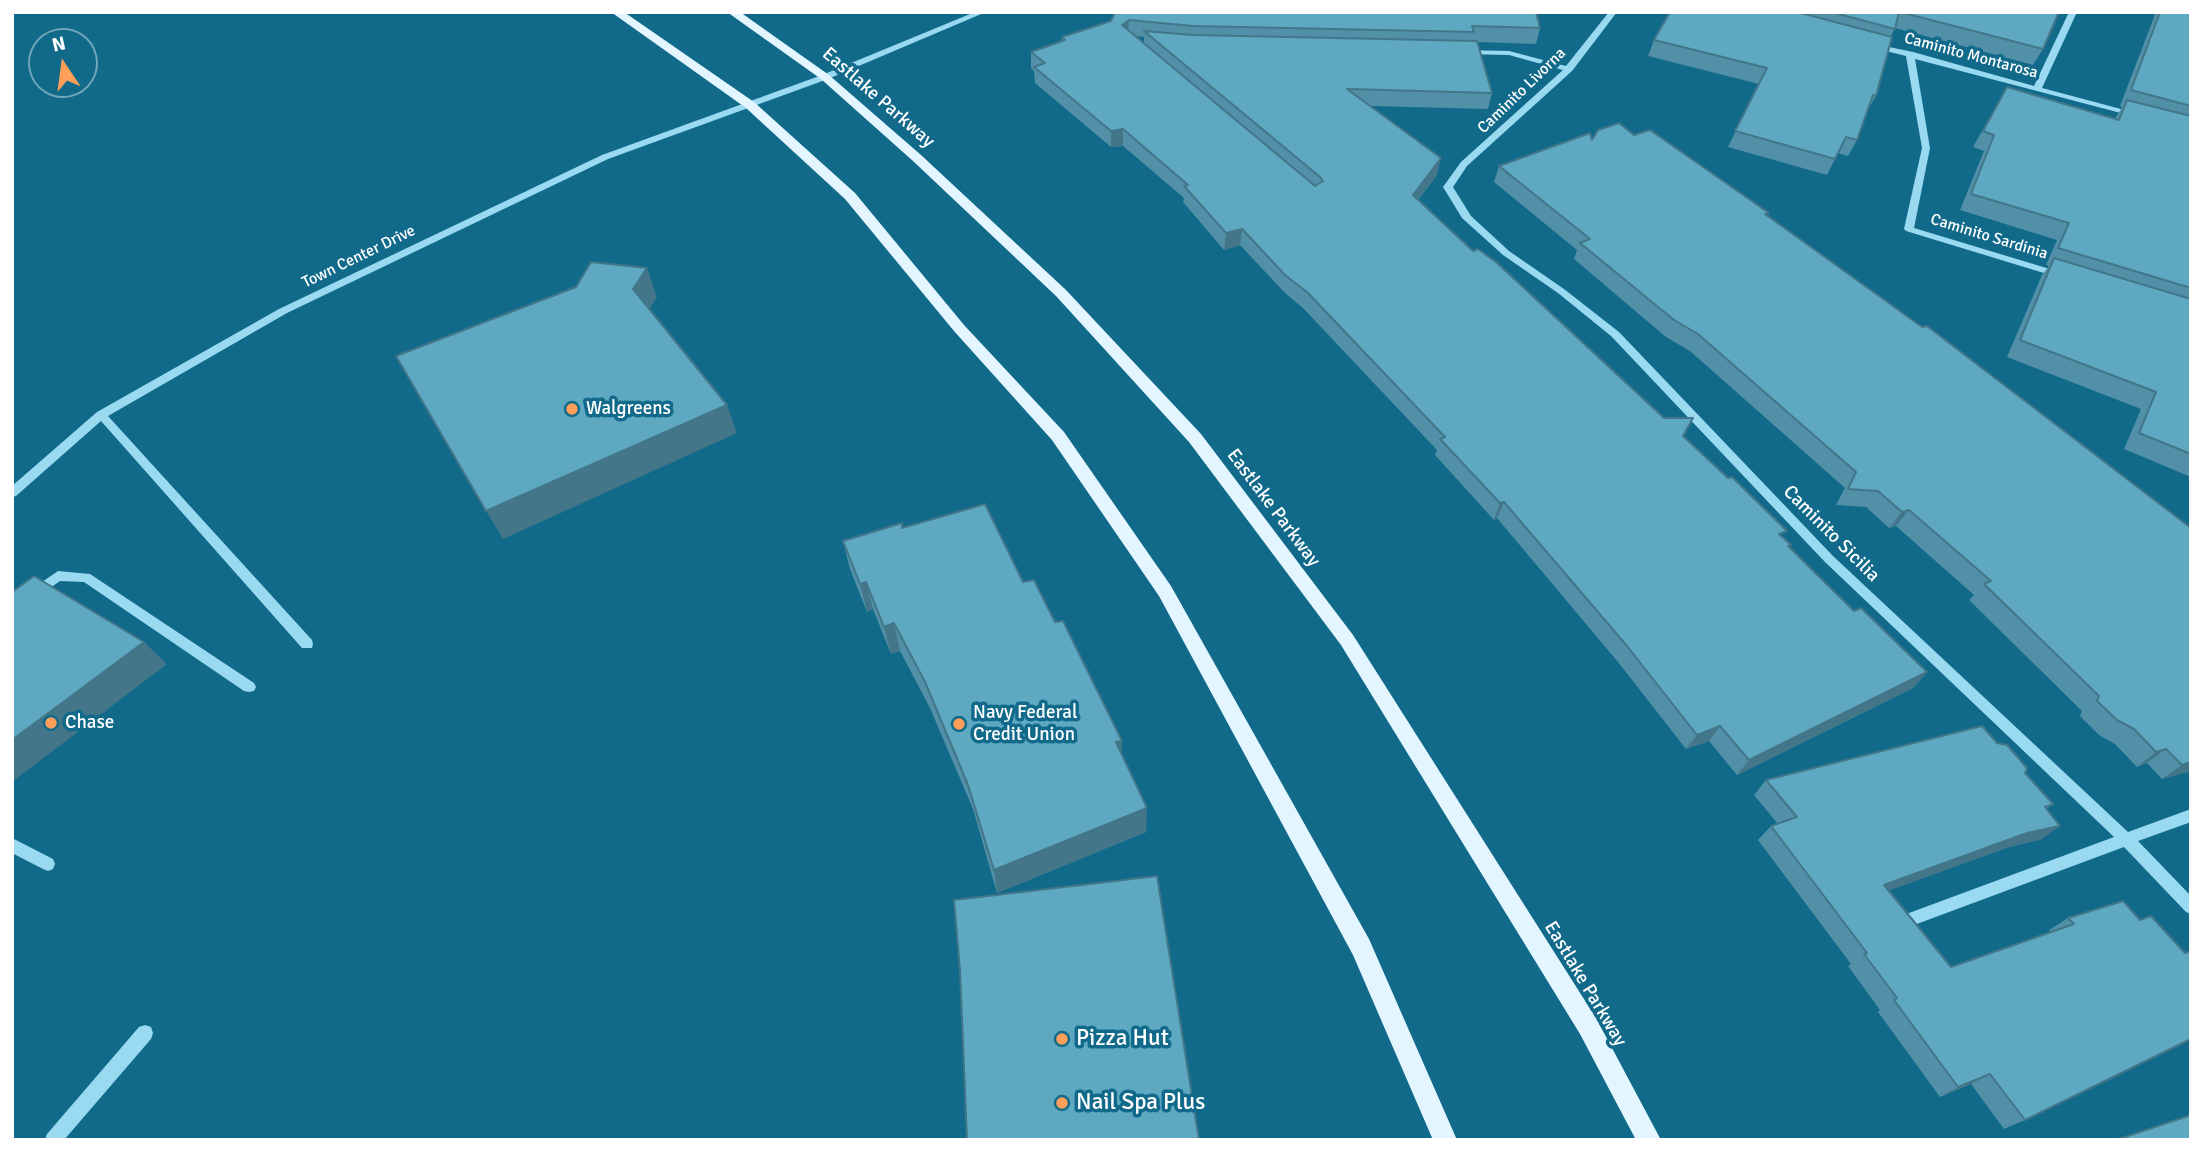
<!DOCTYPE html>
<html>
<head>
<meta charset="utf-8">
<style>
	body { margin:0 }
	#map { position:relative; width:2203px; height:1152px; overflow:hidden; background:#126a8b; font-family:Signika,sans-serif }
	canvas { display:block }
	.frame { position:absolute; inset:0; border:14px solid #fff; pointer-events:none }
	.north { position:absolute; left:28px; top:28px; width:70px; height:70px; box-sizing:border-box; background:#126a8b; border:2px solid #71a6b9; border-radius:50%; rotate:347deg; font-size:19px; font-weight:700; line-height:28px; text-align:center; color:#fff }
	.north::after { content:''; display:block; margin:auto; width:24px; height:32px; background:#ff9f59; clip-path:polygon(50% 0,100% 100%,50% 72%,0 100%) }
</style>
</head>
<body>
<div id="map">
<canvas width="2203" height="1152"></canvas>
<div class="frame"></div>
<div class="north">N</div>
</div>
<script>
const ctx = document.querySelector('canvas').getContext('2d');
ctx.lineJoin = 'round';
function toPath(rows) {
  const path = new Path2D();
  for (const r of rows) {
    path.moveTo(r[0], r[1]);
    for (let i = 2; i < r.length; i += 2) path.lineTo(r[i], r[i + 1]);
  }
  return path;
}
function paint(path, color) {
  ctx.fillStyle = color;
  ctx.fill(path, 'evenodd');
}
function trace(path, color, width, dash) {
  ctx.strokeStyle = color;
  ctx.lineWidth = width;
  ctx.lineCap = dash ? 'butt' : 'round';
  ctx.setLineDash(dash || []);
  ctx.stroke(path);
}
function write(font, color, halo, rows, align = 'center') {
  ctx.font = font + ' Signika,sans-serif';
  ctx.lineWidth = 7;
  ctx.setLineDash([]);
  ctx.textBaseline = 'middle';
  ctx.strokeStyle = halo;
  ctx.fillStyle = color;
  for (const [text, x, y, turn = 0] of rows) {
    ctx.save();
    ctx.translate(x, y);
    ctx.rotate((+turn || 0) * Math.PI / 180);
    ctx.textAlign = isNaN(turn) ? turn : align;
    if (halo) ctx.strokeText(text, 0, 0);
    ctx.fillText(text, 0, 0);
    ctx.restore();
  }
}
const minor = toPath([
	[975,12,986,12,828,79,608,159,287,313,108,416,312,640,313,644,312,648,302,648,101,421,16,496,12,497,12,486,97,412,279,309,602,155,822,75,975,12],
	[1609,12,1617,12,1572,71,1467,166,1453,187,1471,216,1509,251,1564,289,1619,332,1833,556,2128,832,2191,809,2191,822,2138,841,2191,896,2191,914,2186,912,2124,847,1906,928,1901,926,1898,921,1901,916,2114,837,1825,562,1611,336,1558,293,1503,255,1462,218,1443,187,1461,162,1563,70,1509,55,1464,54,1461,54,1461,50,1509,51,1566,66,1609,12],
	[2069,12,2077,12,2042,88,2136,113,2136,117,1915,59,1930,148,1914,228,2063,273,2063,277,2057,277,1906,231,1904,229,1922,148,1906,56,1870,47,1870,43,1913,52,2034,86,2069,12],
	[58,571,90,574,254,683,256,687,254,691,249,692,244,691,84,582,60,581,12,615,12,603,58,571],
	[12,838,53,859,55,864,53,869,48,871,43,869,12,853,12,838],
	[145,1025,151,1027,153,1033,151,1039,64,1140,45,1140,47,1134,139,1027,145,1025]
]);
const major = toPath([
	[611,12,624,12,754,102,855,193,964,325,1064,432,1171,586,1369,939,1457,1140,1433,1140,1353,955,1159,596,1052,440,954,331,845,199,746,108,611,12],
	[727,12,740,12,829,75,921,155,1066,290,1201,434,1353,635,1596,1018,1661,1140,1636,1140,1580,1034,1341,645,1189,442,1056,296,913,161,821,79,727,12]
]);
const wall = toPath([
	[1115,12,1540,28,1536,44,1477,42,1492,93,1488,109,1370,106,1437,175,1418,200,1473,251,1684,436,1791,545,1789,547,1854,611,1927,672,1913,688,1737,775,1709,741,1686,749,1618,662,1497,518,1494,520,1435,455,1437,450,1304,309,1284,292,1240,245,1224,250,1183,202,1184,198,1123,146,1111,147,1035,83,1034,71,1031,68,1031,52,1062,41,1062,37,1111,21],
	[1135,36,1144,37,1144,44],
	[1670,12,2059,12,2043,49,2033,65,1895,28,1891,36,1876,96,1867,111,1857,140,1848,156,1838,153,1827,175,1728,147,1759,84,1648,56,1654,40],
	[2156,12,2191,12,2191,477,2124,449,2141,409,2007,357,2042,275,2049,266,2046,265,2057,240,1960,210,1984,151,1973,147,2007,87,2115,119,2122,107,2120,106],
	[1634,135,1767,216,2191,771,2162,779,2147,763,2137,767,2115,744,2099,735,2080,716,2082,711,1969,600,1974,595,1896,526,1889,528,1866,507,1836,505,1845,488,1690,351,1666,337,1574,259,1577,250,1494,182,1499,166,1592,140],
	[902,523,903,527,1023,582,1055,622,1122,741,1122,755,1146,832,997,893,973,809,930,708,900,651,891,654,873,609,867,612,850,569,843,541],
	[2025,773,2053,804,2046,809,2042,839,2009,847,1889,890,1951,967,2051,932,2049,930,2068,918,2123,901,2025,1120,2004,1129,1971,1084,1940,1097,1878,1012,1880,1010,1848,966,1851,964,1758,840,1771,826,1778,824,1754,795,1766,780]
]);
const shadedWall = toPath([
	[1129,20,1128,35,1122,25],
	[1123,129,1123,146,1111,147,1111,131],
	[1441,158,1437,175,1409,211,1413,195],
	[1242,229,1240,245,1224,250,1226,233],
	[647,268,657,297,644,318,633,289],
	[727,405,737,433,503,539,486,511],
	[1504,502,1497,518,1494,520,1500,503],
	[1909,510,1896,526,1889,528,1902,512],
	[866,582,873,609,867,612,860,584],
	[894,623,900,651,891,654,884,627],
	[144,642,167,664,12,782,12,740],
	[1927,672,1913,688,1737,775,1749,760],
	[1720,726,1709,741,1686,749,1697,735],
	[1122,741,1122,766,1116,742],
	[2166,749,2147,763,2137,767,2156,752],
	[2191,762,2191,771,2162,779,2182,765],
	[1147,808,1146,832,997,893,994,870],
	[2060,826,2042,839,2009,847,1869,898,1884,885,2027,833],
	[1990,1074,1971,1084,1940,1097,1958,1087]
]);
const building = toPath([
	[1115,12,1536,12,1540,28,1472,26,1474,32,1193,26,1129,20,1122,25,1315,186,1323,181,1320,177,1144,31,1193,35,1477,41,1492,93,1347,89,1441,158,1413,195,1473,251,1478,249,1496,262,1664,418,1693,418,1683,436,1728,478,1732,477,1787,531,1779,534,1791,545,1788,546,1854,611,1861,608,1927,672,1749,760,1720,726,1697,735,1627,646,1504,502,1500,503,1440,439,1445,437,1307,292,1286,276,1242,229,1226,233,1184,186,1188,185,1123,129,1111,131,1034,67,1045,63,1031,52,1065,40,1062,37,1111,21,1115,12],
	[1670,12,1797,12,1892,37,1876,96,1873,95,1857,140,1846,137,1835,159,1735,131,1767,68,1654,40,1670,12],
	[1831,12,1899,12,1895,29,1831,12],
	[1900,12,2059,12,2043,49,1900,12],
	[2160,12,2191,12,2191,106,2131,90,2160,12],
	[2007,87,2119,120,2127,100,2191,116,2191,288,2058,248,2069,223,1971,194,1994,135,1983,131,2007,87],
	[1619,123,1634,135,1650,130,1769,213,1765,214,1922,327,1927,326,2191,528,2191,762,2182,765,2166,749,2156,752,2134,729,2117,720,2097,701,2099,696,1984,584,1991,581,1909,510,1902,512,1878,491,1848,489,1856,472,1698,334,1674,320,1580,243,1590,239,1499,166,1590,133,1592,140,1598,130,1619,123],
	[2054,258,2191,299,2191,454,2139,433,2156,392,2020,340,2054,258],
	[591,262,647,268,633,289,727,405,486,511,396,356,576,287,591,262],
	[985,504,1023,582,1034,580,1055,622,1063,621,1122,741,1116,742,1147,808,994,870,968,785,925,682,894,623,884,627,866,582,860,584,843,541,902,523,902,528,985,504],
	[34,576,144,642,12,740,12,592,34,576],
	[1982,726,1997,743,2007,745,2027,768,2025,773,2053,804,2045,807,2060,826,2027,833,1884,885,1951,967,2074,924,2068,918,2123,901,2140,920,2151,916,2185,953,2189,952,2191,953,2191,1039,2025,1120,1990,1074,1958,1087,1894,1000,1897,998,1864,954,1867,953,1771,826,1797,817,1766,780,1982,726],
	[1157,876,1199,1140,967,1140,960,970,954,900,1157,876],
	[2191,1115,2191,1140,2116,1140,2191,1115]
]);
const markers = [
	[572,409,7,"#ff9f59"],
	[51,723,7,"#ff9f59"],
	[959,724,7,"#ff9f59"],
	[1062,1039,7,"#ff9f59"],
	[1062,1103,7,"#ff9f59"]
];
const farStreetnames = [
	["Caminito Montarosa",1971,56,15],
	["Caminito Livorna",1522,91,-44],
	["Caminito Sardinia",1989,237,17],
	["Town Center Drive",359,257,-26]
];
const streetNames = [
	["Eastlake Parkway",878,98,41],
	["Eastlake Parkway",1273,508,53],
	["Caminito Sicilia",1831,534,45],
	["Eastlake Parkway",1585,984,59]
];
const poiNames = [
	["Walgreens",586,409],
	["Navy Federal",973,713],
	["Credit Union",973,735],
	["Chase",65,723]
];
const nearPoinames = [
	["Pizza Hut",1076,1039],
	["Nail Spa Plus",1076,1103]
];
paint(minor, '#99daf1');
paint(major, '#e3f6ff');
paint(wall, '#5190a7');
paint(shadedWall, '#427688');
paint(building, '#5ea8c2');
trace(building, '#427688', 2);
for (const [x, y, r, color] of markers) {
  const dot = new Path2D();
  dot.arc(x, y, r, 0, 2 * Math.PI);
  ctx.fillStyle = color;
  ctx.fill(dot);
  trace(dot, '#126a8b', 2.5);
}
write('16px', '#fff', '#126a8b', farStreetnames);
write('19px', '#fff', '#126a8b', streetNames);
write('19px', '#fff', '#126a8b', poiNames, 'left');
write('23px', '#fff', '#126a8b', nearPoinames, 'left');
</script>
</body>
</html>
